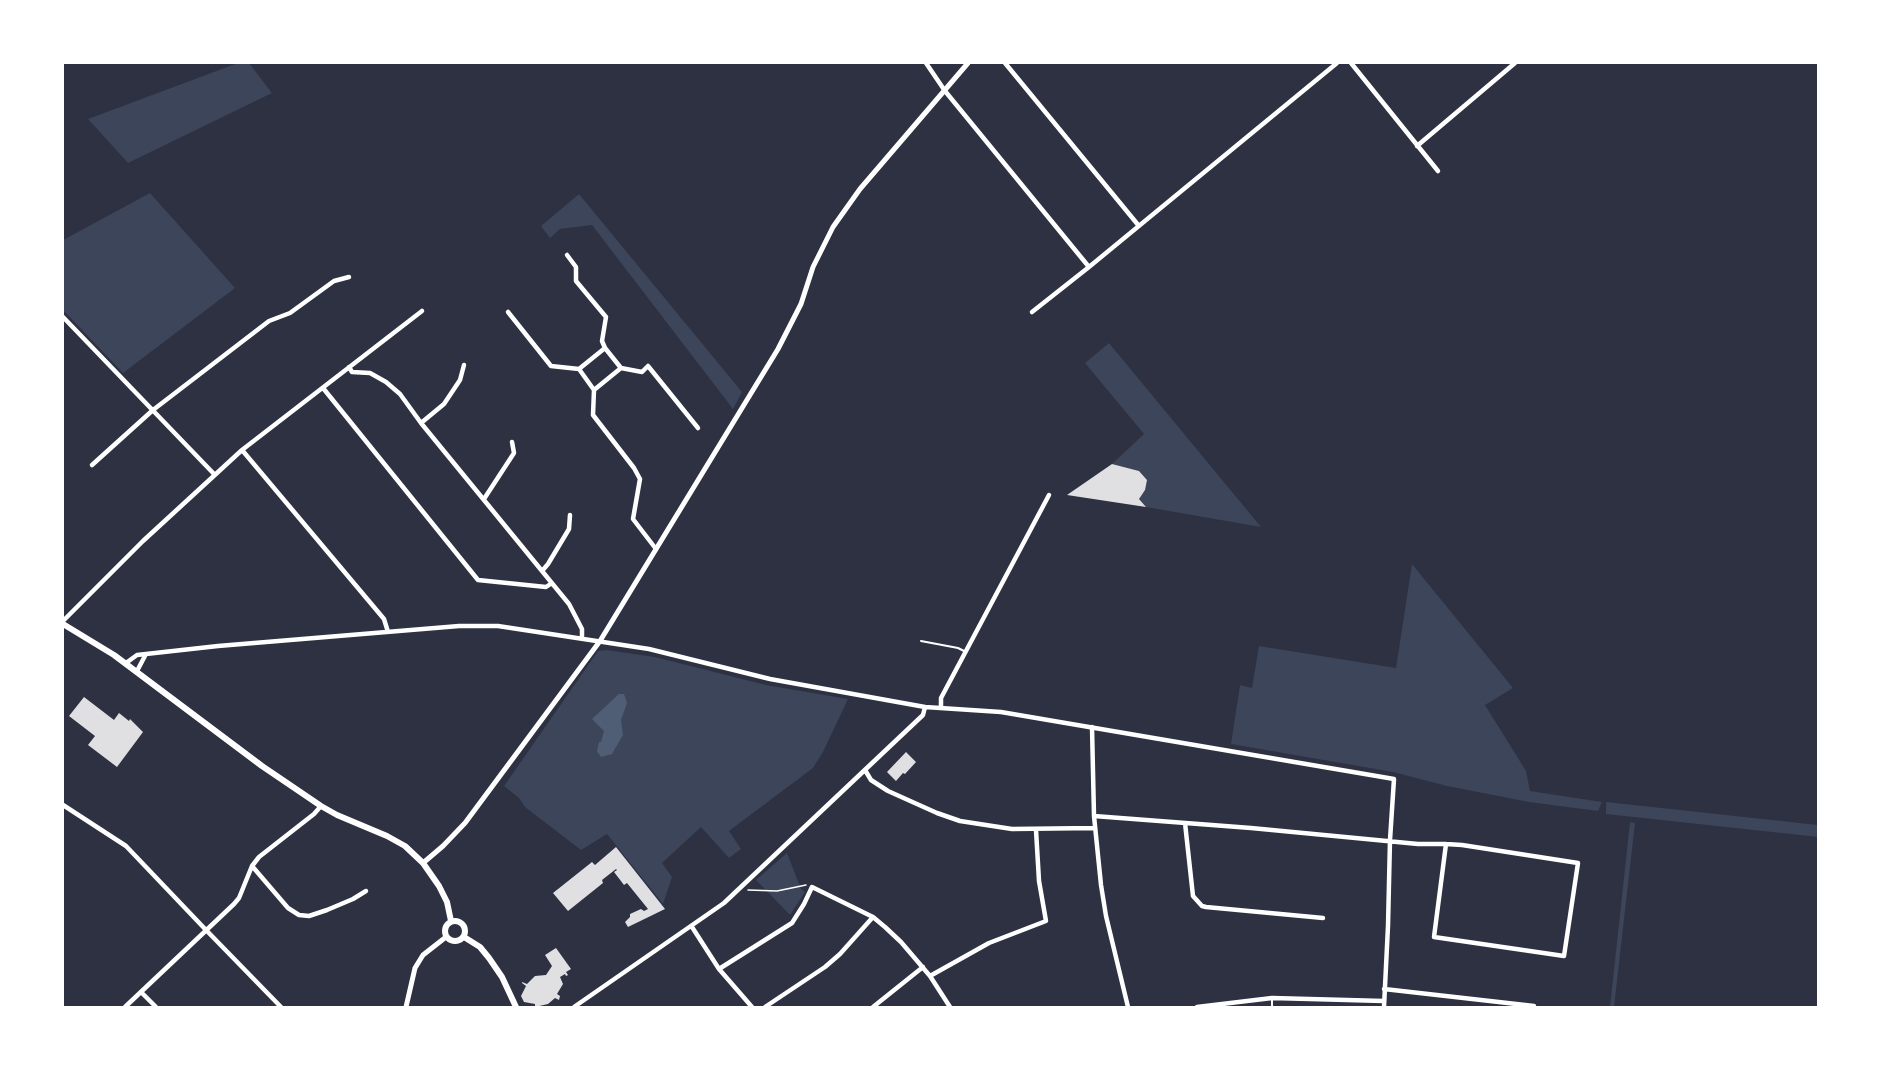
<!DOCTYPE html>
<html>
<head>
<meta charset="utf-8">
<style>
	body { margin:0 }
	#map { position:relative; width:1881px; height:1070px; overflow:hidden; background:#2d3142; font-family:Signika,sans-serif }
	canvas { display:block }
	.frame { position:absolute; inset:0; border:64px solid #fff; pointer-events:none }
</style>
</head>
<body>
<div id="map">
<canvas width="1881" height="1070"></canvas>
<div class="frame"></div>
</div>
<script>
const ctx = document.querySelector('canvas').getContext('2d');
ctx.lineJoin = 'round';
function paint(path, color) {
  ctx.fillStyle = color;
  ctx.fill(path, 'evenodd');
}
function toPath(rows) {
  const path = new Path2D();
  for (const r of rows) {
    if (r.length === 3) {
      path.moveTo(r[0] + r[2], r[1]);
      path.arc(r[0], r[1], r[2], 0, 2 * Math.PI);
      continue;
    }
    path.moveTo(r[0], r[1]);
    for (let i = 2; i < r.length; i += 2) path.lineTo(r[i], r[i + 1]);
  }
  return path;
}
function trace(path, color, width, dash) {
  ctx.strokeStyle = color;
  ctx.lineWidth = width;
  ctx.lineCap = dash ? 'butt' : 'round';
  ctx.setLineDash(dash || []);
  ctx.stroke(path);
}
const green = toPath([
	[238,63,249,63,272,93,128,163,88,119],
	[150,193,235,288,123,373,63,310,63,240],
	[579,194,742,392,733,409,592,225,560,229,550,238,541,226],
	[1109,343,1261,527,1146,507,1139,499,1147,480,1139,471,1112,464,1144,434,1085,363],
	[1412,564,1513,688,1485,705,1526,771,1530,791,1602,802,1598,811,1529,802,1447,786,1393,772,1231,744,1240,685,1252,688,1259,646,1396,668],
	[606,650,655,657,766,685,848,699,823,752,813,768,729,831,741,849,729,858,701,827,662,863,672,877,663,904,607,834,581,850,525,807,519,798,504,786,598,651],
	[1606,802,1818,825,1818,837,1606,814],
	[1630,822,1635,823,1614,1007,1610,1007],
	[787,853,801,889,805,892,790,915,756,880]
]);
const water = toPath([
	[619,694,624,694,627,703,621,720,623,735,612,754,601,757,597,751,599,742,601,742,604,731,592,719]
]);
const building = toPath([
	[1112,464,1139,471,1147,480,1145,490,1139,499,1146,507,1067,495],
	[84,697,114,720,119,713,129,721,130,719,143,732,117,767,88,745,95,736,69,716],
	[906,752,916,762,905,774,903,773,896,781,887,772],
	[616,847,665,909,628,927,625,922,630,917,630,914,641,909,644,911,648,909,627,883,624,885,614,872,617,870,616,869,602,880,603,883,568,911,553,893,592,862,595,865],
	[556,948,571,969,566,972,568,975,566,976,565,974,560,977,563,984,557,994,560,996,559,1000,555,998,548,1004,535,1007,535,1004,524,1002,521,996,526,986,522,983,522,982,527,984,535,976,546,975,552,966,545,955]
]);
const path = toPath([
	[748,890,777,891,806,885]
]);
const service = toPath([
	[921,641,958,648,966,652],
	[1272,1007,1272,998]
]);
const minor = toPath([
	[926,63,945,91,1089,267],
	[1005,63,1139,226],
	[1351,63,1438,171],
	[1417,146,1515,63],
	[567,255,576,267,576,281,606,317,602,341,605,348,621,368,642,372,648,366,698,428],
	[508,312,551,366,579,369,594,390,593,415,634,468,640,479,633,519,656,549],
	[1032,312,1089,267,1337,63],
	[63,317,215,475],
	[349,367,352,372,370,373,386,382,400,394,421,423,569,604,582,629,582,638],
	[579,369,605,348],
	[323,388,478,580,546,587,552,583],
	[594,390,621,368],
	[421,423,444,404,460,380,464,365],
	[242,450,384,619,388,632],
	[92,465,153,410,269,321,290,313,334,281,349,277],
	[484,499,514,453,512,442],
	[542,571,548,564,569,529,570,515],
	[63,621,143,541,242,450,422,311],
	[126,663,137,655,218,646,459,626,498,626,649,649,770,679,925,707,1001,712,1394,779,1390,840,1388,926,1384,1007],
	[137,671,146,654],
	[941,708,941,698,1049,495],
	[1092,727,1094,816,1101,885,1106,916,1128,1007],
	[865,770,871,780,888,791,937,813,960,821,1012,829,1095,828],
	[63,805,126,846,206,930,281,1007],
	[1094,816,1251,828,1418,844,1446,844,1462,845,1578,863,1564,956,1434,937,1446,844],
	[1185,823,1193,896,1202,906,1206,907,1323,918],
	[252,866,288,908,299,915,309,916,327,910,353,899,366,891],
	[692,927,719,969,752,1007],
	[719,969,792,923,804,904,812,887,873,917,885,927,901,942,930,976,950,1007],
	[930,976,989,943,1046,921,1039,881,1036,830],
	[1384,989,1534,1006],
	[141,992,156,1007],
	[125,1007,234,904,239,898,252,866,259,857,314,814,321,806],
	[574,1007,724,903,923,715,925,707],
	[765,1007,825,967,840,954,873,917],
	[873,1007,923,967],
	[1197,1007,1272,998,1384,1001]
]);
const tertiary = toPath([
	[423,863,443,846,465,823,600,641,778,349,801,304,813,267,833,227,860,189,968,63],
	[406,1007,415,968,423,955,446,937]
]);
const secondary = toPath([
	[63,624,114,655,262,766,321,806,337,815,387,836,405,846,423,863,439,886,447,902,451,921],
	[455,931,10],
	[464,937,480,947,489,958,502,977,516,1007]
]);
paint(green, '#3c4559');
paint(water, '#4f5d75');
paint(building, '#e0e0e3');
trace(path, '#fff', 1.5);
trace(service, '#fff', 2);
trace(minor, '#fff', 4.5);
trace(tertiary, '#fff', 5);
trace(secondary, '#fff', 6);
</script>
</body>
</html>
